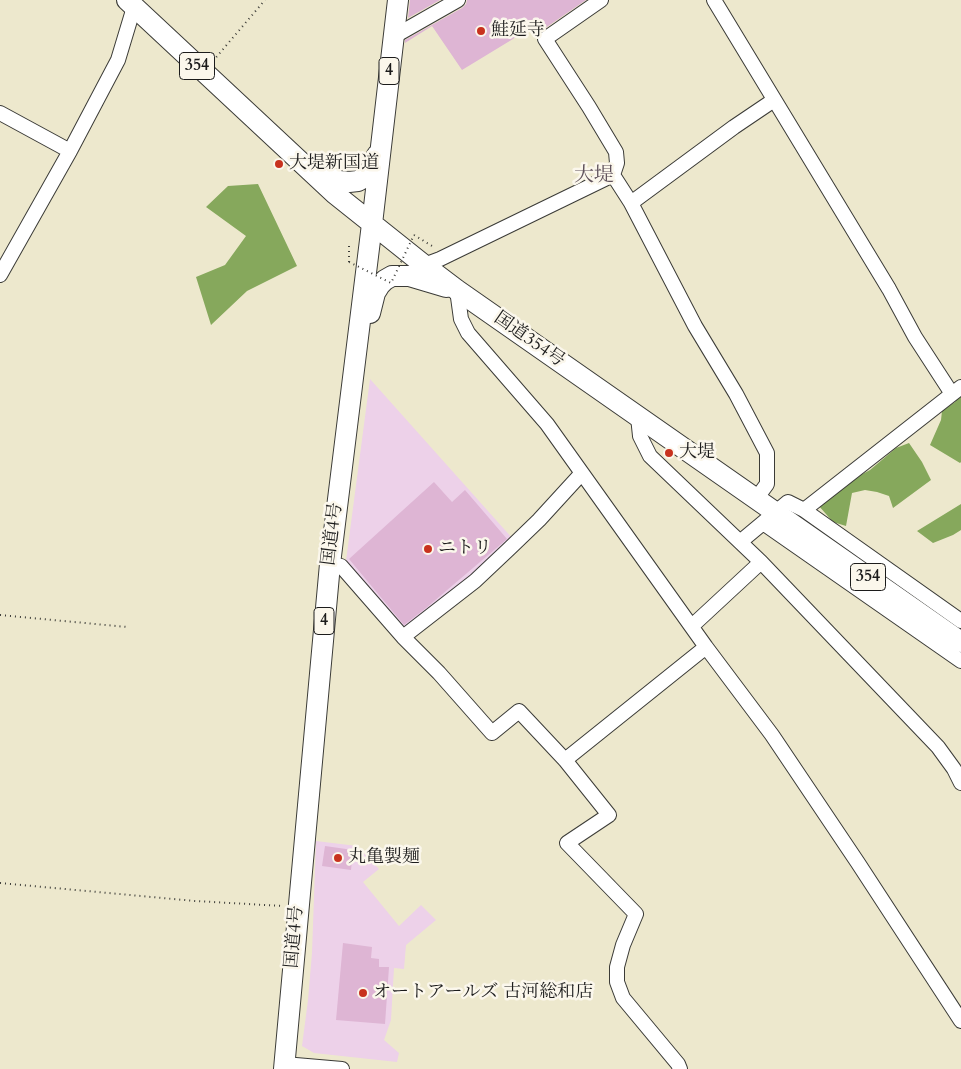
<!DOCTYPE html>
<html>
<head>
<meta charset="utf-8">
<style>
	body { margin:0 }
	canvas { display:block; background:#ede8cd }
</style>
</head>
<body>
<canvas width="961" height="1069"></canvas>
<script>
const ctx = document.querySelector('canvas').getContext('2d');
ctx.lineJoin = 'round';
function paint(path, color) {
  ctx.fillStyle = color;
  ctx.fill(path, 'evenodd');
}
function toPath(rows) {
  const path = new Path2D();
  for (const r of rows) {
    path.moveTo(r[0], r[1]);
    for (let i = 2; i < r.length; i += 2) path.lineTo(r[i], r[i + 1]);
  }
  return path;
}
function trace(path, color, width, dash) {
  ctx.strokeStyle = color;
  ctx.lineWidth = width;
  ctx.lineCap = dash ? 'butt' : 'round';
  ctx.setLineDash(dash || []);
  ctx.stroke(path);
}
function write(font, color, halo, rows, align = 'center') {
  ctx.font = font + ' Cardo,"Noto Serif JP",serif';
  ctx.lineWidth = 5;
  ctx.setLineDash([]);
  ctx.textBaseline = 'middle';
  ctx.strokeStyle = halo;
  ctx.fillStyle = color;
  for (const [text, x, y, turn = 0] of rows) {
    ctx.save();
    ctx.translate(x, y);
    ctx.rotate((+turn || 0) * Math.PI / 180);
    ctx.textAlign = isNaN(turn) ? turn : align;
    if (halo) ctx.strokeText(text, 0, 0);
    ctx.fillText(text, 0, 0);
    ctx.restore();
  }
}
const built = toPath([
	[370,379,513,539,405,631,346,561],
	[316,841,357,846,379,869,363,882,399,926,421,905,436,920,406,945,404,969,394,968,391,1020,384,1040,399,1053,397,1062,314,1053,302,1046,308,1000,312,953]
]);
const forest = toPath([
	[258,184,297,266,247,291,211,325,196,277,225,265,246,236,206,207,228,186],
	[961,392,961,462,960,463,930,445,941,420,942,411,955,402],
	[909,443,922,462,931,480,893,508,889,496,877,492,865,490,852,493,846,526,833,522,818,505,855,478,870,470,896,448],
	[961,504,961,530,953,535,933,543,917,531]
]);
const building = toPath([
	[410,0,440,0,408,18],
	[467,0,586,0,541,31,536,25,462,70,432,26,405,43,405,40,462,8,466,4],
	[434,482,452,502,465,490,507,539,426,608,404,625,349,559],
	[325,846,353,850,351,870,322,866],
	[343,943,372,947,371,958,379,959,379,967,389,967,385,1024,336,1020]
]);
const path = toPath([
	[213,61,265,0],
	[414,235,432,246],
	[349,262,349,242],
	[0,615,127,627],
	[0,883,195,901,283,906]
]);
const minor = toPath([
	[714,0,889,289,915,337,952,394],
	[393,37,458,0],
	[0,113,70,151],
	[613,175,631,203,695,326,736,394,767,453,767,484,756,499],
	[631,203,734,127,774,100],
	[424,265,440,259,613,175,617,163,616,152,589,107,545,39,601,0],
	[0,275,70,151,118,60,134,7],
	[457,290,461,319,468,333,547,424,706,647,772,735,858,863,961,1021],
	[638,417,640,436,650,456,761,562,938,747,954,769,961,783],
	[804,510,961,621],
	[763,523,961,661],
	[740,542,788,502,804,510,961,387],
	[330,564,341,566,403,637,439,673,492,733,519,711,565,760,609,815,567,843,636,914,623,945,617,967,617,982,623,998,678,1064,680,1069],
	[692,626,761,562],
	[403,637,475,581,510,548,539,520,582,473],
	[565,760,706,647],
	[284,1064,342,1069]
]);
const highway = toPath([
	[127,0,335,194,424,265,457,290,961,642],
	[318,172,339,181,349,182,358,181,365,177,370,171,377,155],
	[370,313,375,293,380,285,385,280,392,276,409,276,446,287],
	[284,1069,330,564,372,224,398,0]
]);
const pathBridge = toPath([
	[349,262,391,283,414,235]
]);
const markers = [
	[481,31,5,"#c8321e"],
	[279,164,5,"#c8321e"],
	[669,453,5,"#c8321e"],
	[428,549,5,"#c8321e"],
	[338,858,5,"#c8321e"],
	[363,993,5,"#c8321e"]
];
const shields = [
	[197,66,35],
	[389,71,20],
	[868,577,35],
	[324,621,20]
];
const shieldNames = [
	["354",197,66],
	["4",389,71],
	["354",868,577],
	["4",324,621]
];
const poiNames = [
	["鮭延寺",491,31],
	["大堤新国道",289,164],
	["大堤",679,453],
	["ニトリ",438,549],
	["丸亀製麺",348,858],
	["オートアールズ 古河総和店",373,993]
];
const streetNames = [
	["国道354号",529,340,35],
	["国道4号",333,534,-83],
	["国道4号",295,937,-85]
];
const quarterNames = [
	["大堤",594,176]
];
paint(built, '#edd1e9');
paint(forest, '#86a85c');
paint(building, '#deb5d4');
trace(minor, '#3b3b37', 16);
trace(highway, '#3b3b37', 22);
trace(path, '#3b3b37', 2, [1, 4]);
trace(minor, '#fff', 14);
trace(highway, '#fff', 20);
trace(pathBridge, '#3b3b37', 2, [1, 4]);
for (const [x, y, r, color] of markers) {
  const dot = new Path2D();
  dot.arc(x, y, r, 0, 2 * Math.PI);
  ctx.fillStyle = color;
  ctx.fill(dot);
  trace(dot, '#fbf7ec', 2);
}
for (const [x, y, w] of shields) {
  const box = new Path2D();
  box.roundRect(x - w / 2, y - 13.5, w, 27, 4);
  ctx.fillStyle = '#fbf7ec';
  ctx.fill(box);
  trace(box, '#1c1c1c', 1);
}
write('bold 16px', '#1c1c1c', null, shieldNames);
write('18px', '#1c1c1c', '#fbf7ec', poiNames, 'left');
write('18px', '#1c1c1c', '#fbf7ec', streetNames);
write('20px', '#60525c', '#fbf7ec', quarterNames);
</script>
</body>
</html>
